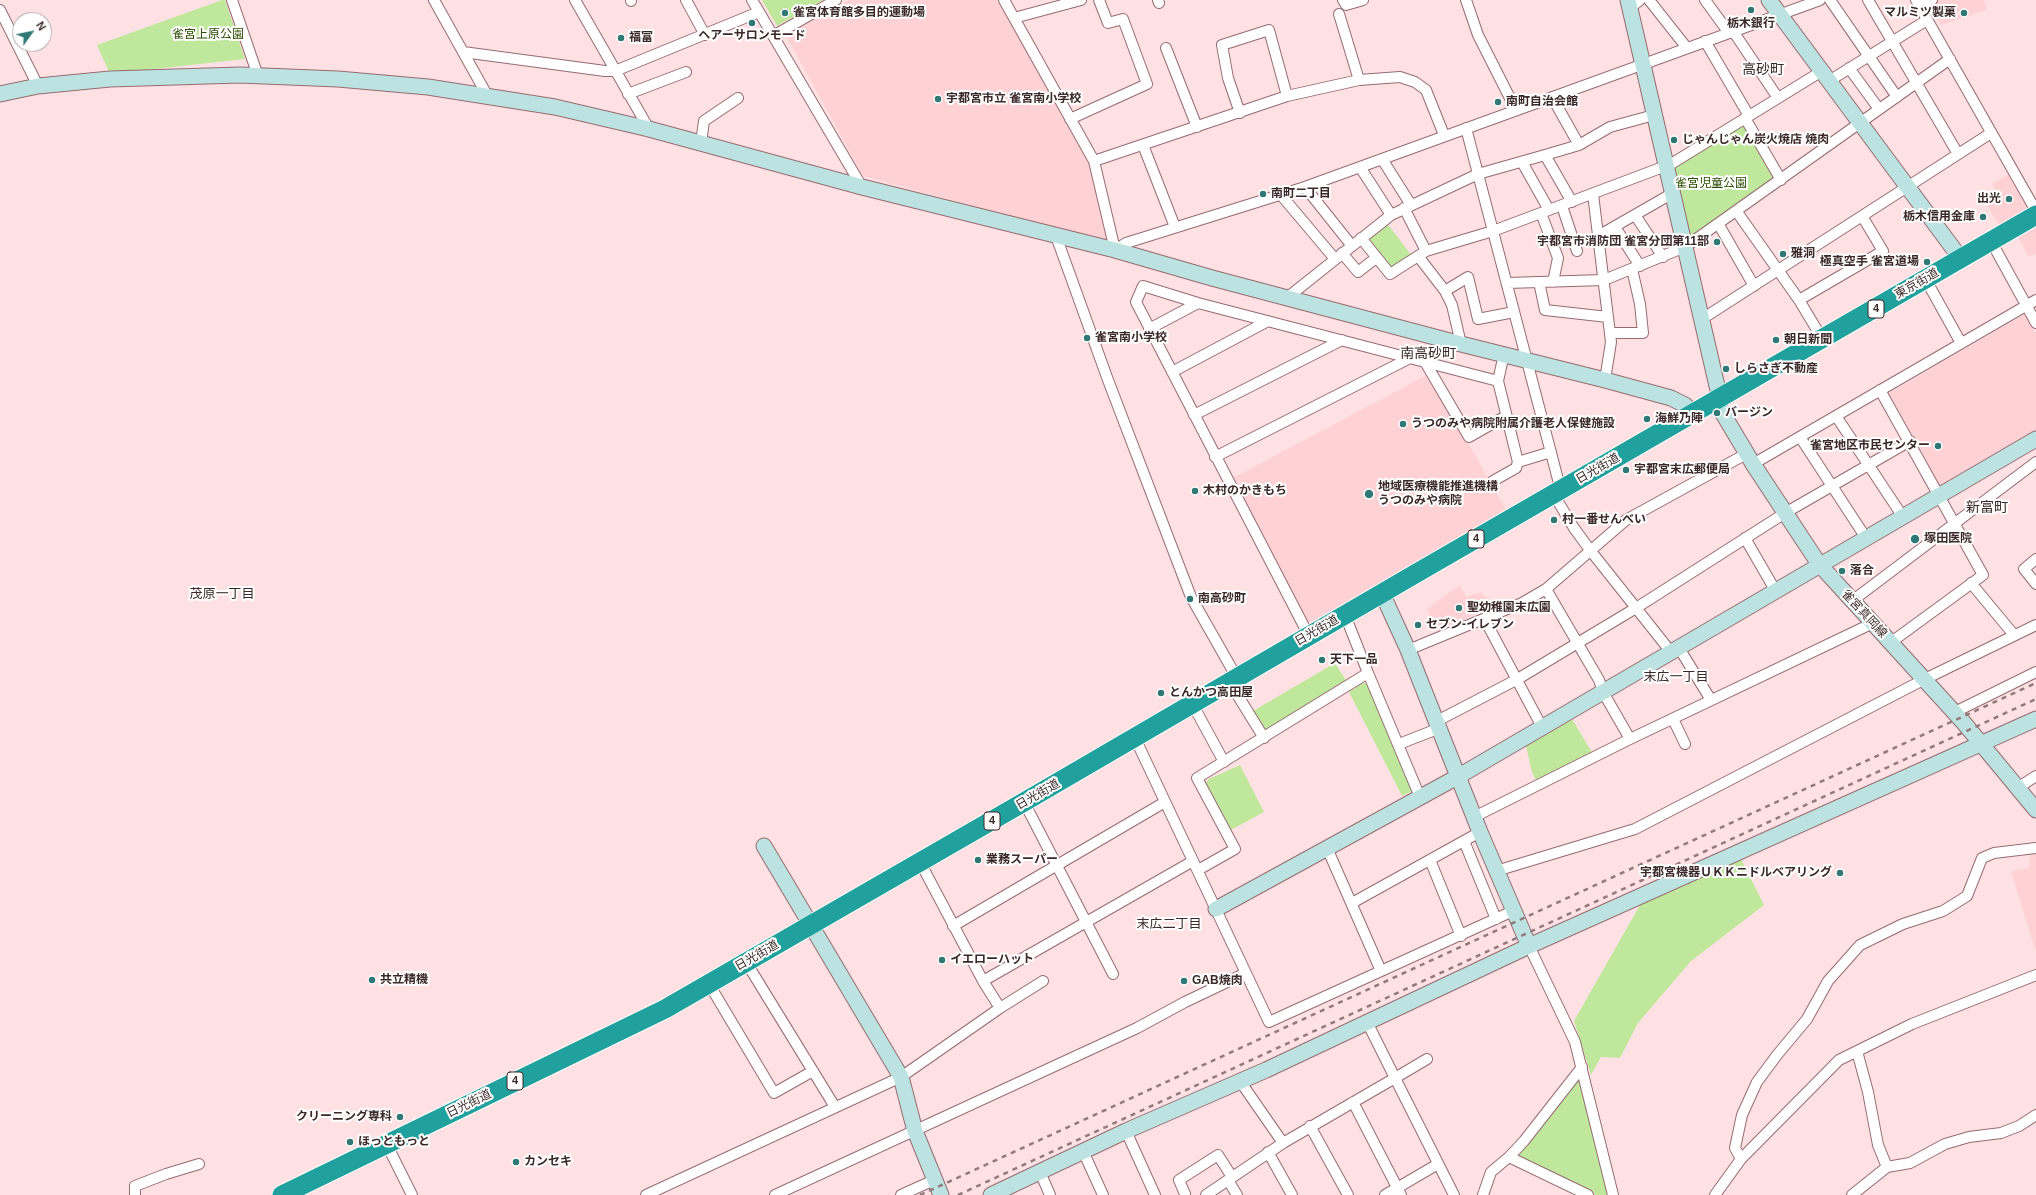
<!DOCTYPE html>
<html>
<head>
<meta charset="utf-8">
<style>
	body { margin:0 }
	#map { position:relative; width:2036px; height:1195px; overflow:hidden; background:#ffe1e4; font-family:Helvetica,sans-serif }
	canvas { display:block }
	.north { position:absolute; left:12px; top:12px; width:40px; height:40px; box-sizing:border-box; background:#fff; border:1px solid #b0a9aa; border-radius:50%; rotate:57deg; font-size:11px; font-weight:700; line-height:16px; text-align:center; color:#3a282a }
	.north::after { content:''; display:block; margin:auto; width:14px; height:18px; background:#2f7875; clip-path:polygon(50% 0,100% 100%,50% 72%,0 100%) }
</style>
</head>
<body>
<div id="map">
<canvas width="2036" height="1195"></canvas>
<div class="north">N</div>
</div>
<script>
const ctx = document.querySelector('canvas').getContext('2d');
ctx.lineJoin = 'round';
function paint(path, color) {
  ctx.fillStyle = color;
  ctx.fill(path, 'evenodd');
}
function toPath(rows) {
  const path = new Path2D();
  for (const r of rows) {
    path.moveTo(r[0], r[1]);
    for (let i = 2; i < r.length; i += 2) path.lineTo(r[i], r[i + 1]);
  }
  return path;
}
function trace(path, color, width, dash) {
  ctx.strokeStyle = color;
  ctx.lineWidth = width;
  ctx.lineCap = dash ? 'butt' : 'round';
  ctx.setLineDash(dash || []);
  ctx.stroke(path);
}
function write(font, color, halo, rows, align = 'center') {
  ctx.font = font + ' Helvetica,"Noto Sans JP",sans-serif';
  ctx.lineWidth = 4;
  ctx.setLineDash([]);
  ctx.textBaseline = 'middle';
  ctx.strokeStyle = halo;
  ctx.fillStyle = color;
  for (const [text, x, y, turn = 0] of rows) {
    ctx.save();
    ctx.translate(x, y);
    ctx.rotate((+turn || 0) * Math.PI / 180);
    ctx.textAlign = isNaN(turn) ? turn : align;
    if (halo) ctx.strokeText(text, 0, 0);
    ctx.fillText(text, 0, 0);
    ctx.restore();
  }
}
const built = toPath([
	[849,0,999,0,1090,161,1108,240,1103,241,863,176,786,36],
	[1935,0,1984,0,1987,10,1941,25,1929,8,1931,2],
	[2011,173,2032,208,2000,227,1986,203,1998,195,1992,184],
	[2036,224,2036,253,2029,257,2017,235],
	[2025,314,2036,333,2036,431,1940,486,1889,393],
	[1429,374,1506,510,1308,624,1233,478],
	[1460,585,1466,597,1481,592,1492,604,1491,607,1438,631,1427,609],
	[2036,853,2036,952,2011,871,2029,868,2030,855]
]);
const green = toPath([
	[222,0,225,0,245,59,110,74,97,45],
	[762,0,823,0,777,26],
	[1743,123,1776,179,1692,238,1689,237,1674,171,1676,167],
	[1386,222,1412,256,1390,270,1365,239],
	[1335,663,1347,682,1267,734,1253,711],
	[1363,683,1368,684,1412,791,1402,796,1349,692],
	[1572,719,1593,754,1537,783,1532,772,1526,746],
	[1240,765,1264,812,1231,830,1205,784,1209,779],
	[1740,857,1764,905,1691,961,1638,1023,1620,1058,1601,1057,1591,1075,1574,1021,1640,905],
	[1580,1076,1604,1180,1609,1195,1596,1195,1515,1158]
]);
const street = toPath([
	[232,0,258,76],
	[434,0,487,95],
	[575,0,649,129],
	[631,0,631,1],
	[686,0,705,35],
	[752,0,862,187],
	[1004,0,1094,161,1115,250,1126,243,1305,187,1820,0],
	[1158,0,1159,3],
	[1343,0,1346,5,1363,0],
	[1466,0,1478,35,1516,110],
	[1649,0,1687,48],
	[1705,0,1729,33],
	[1830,0,1897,97],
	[1868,0,1958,154],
	[1916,0,2036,211],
	[1919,5,1932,0],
	[1630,8,1640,0],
	[0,10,38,86],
	[1339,14,1359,80],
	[1014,18,1081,0],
	[1733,31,1778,98],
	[773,36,836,0],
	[1705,41,1749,116],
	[1166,48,1197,127],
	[463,52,605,71,615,71,759,12],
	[1849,68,1879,109],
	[1829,81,1927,20],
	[628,94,686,72],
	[1552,97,1579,145],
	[1240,113,1228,78,1222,45,1269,30,1287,96],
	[1745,118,1781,180],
	[1070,119,1147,84,1123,19,1108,23,1099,0],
	[1466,128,1561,491],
	[701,143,704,121,738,98],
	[1143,145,1175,227],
	[1545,155,1579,145,1610,127,1654,115],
	[1382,159,1411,205],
	[1094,161,1287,96,1359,80,1400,77,1415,82,1426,90,1444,135],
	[1522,162,1549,210],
	[1360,167,1391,215],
	[1305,187,1352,246],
	[1593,194,1611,342,1605,380],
	[1281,195,1335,259],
	[1562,206,1577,251],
	[1404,208,1426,251],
	[1737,212,1799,300,1823,340],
	[1541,213,1558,258,1553,282],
	[1635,215,1663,257],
	[1719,225,1754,286],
	[1615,227,1640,266],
	[1056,236,1108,380,1191,597,1237,678],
	[1598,236,1673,193],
	[1361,238,1390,274,1426,251,1493,231,1671,164,1822,71],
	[1991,241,2036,323],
	[1342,253,1358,272,1376,258],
	[1418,256,1445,291,1452,305,1461,344],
	[1926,280,1961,343],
	[1539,282,1545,310,1608,317],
	[1507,283,1604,280,1685,247,1950,59],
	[1445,291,1468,277,1478,319,1514,312],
	[1288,297,1391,215,1478,174,1545,155,1572,202],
	[1799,300,1883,251,1862,216],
	[1702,319,1991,133],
	[1149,329,1198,303],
	[1610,333,1643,333,1640,304,1632,269],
	[1425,362,1469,437,1506,416],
	[1172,372,1268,321],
	[1498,381,1504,354],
	[1880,390,1983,575,1890,643],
	[1194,415,1342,340],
	[1836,416,1903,517],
	[1800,437,1866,538],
	[1215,457,1410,358],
	[1753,464,2036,300],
	[1493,481,1516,468,1518,462],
	[1554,495,1574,528,1590,550,1671,652],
	[1745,538,1775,590],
	[2036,559,2024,569,2036,584],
	[1971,583,2014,635],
	[1546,589,1599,680,1603,692,1630,739],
	[1852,601,2036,462],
	[1345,615,1368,673],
	[1485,620,1542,727],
	[1309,636,1136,302,1143,286,1198,303,1498,381,1518,462,1551,452],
	[1679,648,1711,700],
	[1408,650,1522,603,1546,589,1626,520,1746,454],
	[1230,683,1264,738],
	[1193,705,1224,762],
	[1955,712,2036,672],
	[1673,719,1685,744],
	[1437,721,1516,680,1636,608,1785,513,1910,441],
	[1135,738,1269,1022,1513,911],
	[1399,744,1440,728],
	[2019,787,2036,776],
	[1024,802,1113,974],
	[1474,817,1630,739,1873,623],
	[1464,841,1496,919],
	[1327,848,1381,971],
	[1430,860,1461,936],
	[920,862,983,981],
	[1198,870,1235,849,1197,778,1368,673,1420,797],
	[1496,871,1635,829,1925,679,2036,625],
	[1352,903,1480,832],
	[953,926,1165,802],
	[1529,946,1575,1042,1613,1195],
	[746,962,835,1107],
	[709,984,774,1093,813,1071],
	[1000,1008,983,981,1193,861],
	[1367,1022,1395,1078,1427,1059],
	[1857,1051,1868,1092,1878,1145,1887,1167],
	[1240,1081,1283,1143],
	[1353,1102,1401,1195],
	[1310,1126,1348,1195],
	[1126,1131,1155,1195],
	[386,1143,412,1195],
	[1083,1151,1103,1195],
	[1268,1152,1292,1195],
	[1509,1157,1588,1195],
	[1741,1159,1735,1148,1742,1115,1757,1082,1777,1055,1807,1019,1828,981,1860,945,1903,924,1943,911,1967,896,1982,858,1994,853,2036,848],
	[1040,1172,1050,1195],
	[1228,1180,1237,1195],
	[1185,1194,1179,1180,1218,1155,1232,1177],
	[135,1195,135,1186,166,1174,199,1164],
	[646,1195,901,1077,1000,1008,1043,981],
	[775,1195,1137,1028,1185,1002,1246,973],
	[901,1195,934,1180],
	[1206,1195,1283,1143,1395,1078,1454,1195],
	[1385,1195,1438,1164],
	[1483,1195,1491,1172,1509,1157,1524,1141,1582,1067],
	[1715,1195,1741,1159,1839,1060,1912,1024,2036,975],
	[1852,1195,1887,1167,1910,1163,1945,1144,1969,1137,2001,1133,2019,1126,2036,1115]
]);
const secondary = toPath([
	[1628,0,1720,399],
	[1769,0,1961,259],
	[0,94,38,86,110,79,240,75,338,79,428,87,555,107,649,129,862,187,1115,250,1212,278,1461,344,1605,380,1671,398,1685,405,1695,414],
	[1716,402,1753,464,1819,564,1964,723,2036,810],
	[1382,593,1408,650,1480,832,1529,946],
	[764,846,901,1077,915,1131,941,1195],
	[1216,909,1459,776,2036,439],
	[991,1195,1126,1131,1266,1070,1529,946,2036,719]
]);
const highway = toPath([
	[282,1195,665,1009,1024,802,1415,574,2036,215]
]);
const rail = toPath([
	[920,1195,2036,683],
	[958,1195,2036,699]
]);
const markers = [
	[1751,10,4,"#2f7875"],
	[785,13,4,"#2f7875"],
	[1964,13,4,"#2f7875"],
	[752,23,4,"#2f7875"],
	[621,38,4,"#2f7875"],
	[938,99,4,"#2f7875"],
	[1498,102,4,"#2f7875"],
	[1674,140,4,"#2f7875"],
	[1263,194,4,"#2f7875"],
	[2009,199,4,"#2f7875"],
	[1983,217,4,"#2f7875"],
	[1717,242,4,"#2f7875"],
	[1783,254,4,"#2f7875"],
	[1927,262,4,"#2f7875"],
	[1087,338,4,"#2f7875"],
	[1776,340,4,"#2f7875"],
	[1726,369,4,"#2f7875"],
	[1717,413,4,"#2f7875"],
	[1647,419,4,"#2f7875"],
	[1403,424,4,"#2f7875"],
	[1938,446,4,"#2f7875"],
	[1626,470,4,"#2f7875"],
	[1195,491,4,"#2f7875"],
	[1369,494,5,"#2f7875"],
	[1554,520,4,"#2f7875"],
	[1915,539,5,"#2f7875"],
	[1842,571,4,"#2f7875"],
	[1190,599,4,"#2f7875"],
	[1459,608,4,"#2f7875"],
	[1418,625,4,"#2f7875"],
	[1322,660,4,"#2f7875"],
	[1161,693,4,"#2f7875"],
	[978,860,4,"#2f7875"],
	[1840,873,4,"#2f7875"],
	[942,960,4,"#2f7875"],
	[372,980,4,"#2f7875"],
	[1184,981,4,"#2f7875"],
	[400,1117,4,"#2f7875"],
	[350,1142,4,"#2f7875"],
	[516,1162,4,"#2f7875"]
];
const shields = [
	[1876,309,16],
	[1476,539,16],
	[992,821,16],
	[515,1081,16]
];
const shieldNames = [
	["4",1876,309],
	["4",1476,539],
	["4",992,821],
	["4",515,1081]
];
const poiNames = [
	["雀宮体育館多目的運動場",793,13],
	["マルミツ製菓",1956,13,"right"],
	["栃木銀行",1751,24,"center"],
	["ヘアーサロンモード",752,36,"center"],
	["福富",629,38],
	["宇都宮市立 雀宮南小学校",946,99],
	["南町自治会館",1506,102],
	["じゃんじゃん炭火焼店 焼肉",1682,140],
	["南町二丁目",1271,194],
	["出光",2001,199,"right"],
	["栃木信用金庫",1975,217,"right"],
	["宇都宮市消防団 雀宮分団第11部",1709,242,"right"],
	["雅洞",1791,254],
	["極真空手 雀宮道場",1919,262,"right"],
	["雀宮南小学校",1095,338],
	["朝日新聞",1784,340],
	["しらさぎ不動産",1734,369],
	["バージン",1725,413],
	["海鮮乃陣",1655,419],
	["うつのみや病院附属介護老人保健施設",1411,424],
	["雀宮地区市民センター",1930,446,"right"],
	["宇都宮末広郵便局",1634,470],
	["地域医療機能推進機構",1378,487],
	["うつのみや病院",1378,501],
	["木村のかきもち",1203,491],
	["村一番せんべい",1562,520],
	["塚田医院",1924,539],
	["落合",1850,571],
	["南高砂町",1198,599],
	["聖幼稚園末広園",1467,608],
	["セブン-イレブン",1426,625],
	["天下一品",1330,660],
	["とんかつ高田屋",1169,693],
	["業務スーパー",986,860],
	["宇都宮機器ＵＫＫニドルベアリング",1832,873,"right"],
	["イエローハット",950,960],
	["共立精機",380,980],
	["GAB焼肉",1192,981],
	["クリーニング専科",392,1117,"right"],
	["ほっともっと",358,1142],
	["カンセキ",524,1162]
];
const parkNames = [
	["雀宮上原公園",208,35],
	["雀宮児童公園",1711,184]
];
const streetNames = [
	["東京街道",1917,284,-30],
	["日光街道",1598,469,-30],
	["雀宮真岡線",1864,614,47],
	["日光街道",1317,631,-30],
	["日光街道",1038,795,-30],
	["日光街道",757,956,-30],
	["日光街道",469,1104,-26]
];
const neighbourhoodNames = [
	["茂原一丁目",222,594],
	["末広一丁目",1676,677],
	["末広二丁目",1169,924]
];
const quarterNames = [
	["高砂町",1763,70],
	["南高砂町",1428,354],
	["新富町",1987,508]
];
paint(built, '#fed1d5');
paint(green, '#bfe89d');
trace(street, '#956b70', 12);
trace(secondary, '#956b70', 17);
trace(highway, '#fff', 21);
trace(street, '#fff', 10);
trace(secondary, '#bce3e2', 15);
trace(highway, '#21a19d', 19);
trace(rail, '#91797c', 2.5, [5, 5]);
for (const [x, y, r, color] of markers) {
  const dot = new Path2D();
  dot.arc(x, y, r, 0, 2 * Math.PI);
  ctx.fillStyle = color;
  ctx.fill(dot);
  trace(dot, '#fff', 1.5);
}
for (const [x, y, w] of shields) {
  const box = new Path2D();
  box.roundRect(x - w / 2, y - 9, w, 18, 3);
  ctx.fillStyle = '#fff';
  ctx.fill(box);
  trace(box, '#3a282a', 1);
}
write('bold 11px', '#3a282a', null, shieldNames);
write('bold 12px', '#3a282a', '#fff', poiNames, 'left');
write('12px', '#2d4c03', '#fff', parkNames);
write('12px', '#3a282a', '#fff', streetNames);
write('13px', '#3a282a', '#fff', neighbourhoodNames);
write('14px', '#3a282a', '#fff', quarterNames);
</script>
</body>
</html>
